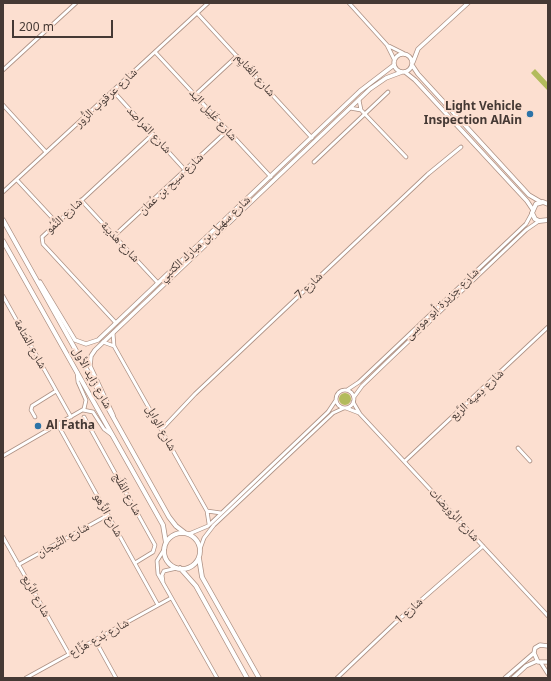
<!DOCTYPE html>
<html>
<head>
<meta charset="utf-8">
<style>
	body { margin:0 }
	#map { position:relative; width:551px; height:681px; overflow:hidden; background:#fcdfd0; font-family:"Noto Sans",sans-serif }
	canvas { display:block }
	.frame { position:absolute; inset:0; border:4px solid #453934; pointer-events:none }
	.scale { position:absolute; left:12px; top:20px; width:101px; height:18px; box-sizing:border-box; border:2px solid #453934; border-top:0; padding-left:5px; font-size:12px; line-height:14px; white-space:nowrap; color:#453934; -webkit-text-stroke:3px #fcdfd0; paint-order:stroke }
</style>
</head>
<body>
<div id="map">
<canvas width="551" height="681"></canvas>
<div class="frame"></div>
<div class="scale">200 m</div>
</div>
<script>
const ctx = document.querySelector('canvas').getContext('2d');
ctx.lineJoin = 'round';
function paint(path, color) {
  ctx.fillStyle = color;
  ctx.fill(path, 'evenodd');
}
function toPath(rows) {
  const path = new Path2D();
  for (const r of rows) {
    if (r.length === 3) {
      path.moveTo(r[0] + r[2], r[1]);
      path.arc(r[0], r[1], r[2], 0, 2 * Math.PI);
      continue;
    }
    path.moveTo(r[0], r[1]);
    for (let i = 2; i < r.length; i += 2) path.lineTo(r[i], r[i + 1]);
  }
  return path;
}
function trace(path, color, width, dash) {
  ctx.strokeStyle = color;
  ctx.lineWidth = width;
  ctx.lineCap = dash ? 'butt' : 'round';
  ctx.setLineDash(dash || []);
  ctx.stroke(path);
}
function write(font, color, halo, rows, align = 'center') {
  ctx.font = font + ' "Noto Sans","Noto Naskh Arabic",sans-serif';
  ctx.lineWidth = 4;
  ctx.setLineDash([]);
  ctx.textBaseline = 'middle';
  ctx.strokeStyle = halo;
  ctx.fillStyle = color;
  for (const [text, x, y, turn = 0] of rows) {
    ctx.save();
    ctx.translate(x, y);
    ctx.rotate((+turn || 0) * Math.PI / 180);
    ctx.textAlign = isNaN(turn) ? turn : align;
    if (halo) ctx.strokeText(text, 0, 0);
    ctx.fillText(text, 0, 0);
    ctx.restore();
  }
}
const green = toPath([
	[535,69,548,83,548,91,531,73],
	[345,399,6]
]);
const minor = toPath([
	[349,3,387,45,394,59],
	[197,13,312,138],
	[389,46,403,53],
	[155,52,271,177],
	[3,70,76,3],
	[113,91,185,170],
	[195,95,237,56],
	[359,100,361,110],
	[3,105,46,152],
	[350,108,361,110,406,157],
	[314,162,388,92],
	[17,180,56,222],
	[3,192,208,3],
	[81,200,158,283],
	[114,236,227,131],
	[3,296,71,417],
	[116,323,43,244,42,237,153,134],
	[113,333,114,346,207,511,209,524],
	[103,342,114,346],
	[347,390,359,382,526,224,532,213],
	[345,399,9],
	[354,397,362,386,389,360,526,230,539,221],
	[353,402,360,414,548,616],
	[346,408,359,413],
	[83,410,93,412,104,429,112,435],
	[35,417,31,410,32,406,56,391],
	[84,417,155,545,153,552,135,563],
	[58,425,158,605],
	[162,429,195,394,428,174,461,147],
	[518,448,530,461],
	[3,456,84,409,86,400,78,382,77,372],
	[405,461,548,327],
	[207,511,221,513],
	[189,534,208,526,328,412,336,400],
	[3,537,69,654],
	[165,548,157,561,158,574,217,678],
	[200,549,204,538,214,525,333,413,344,408],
	[18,565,108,515],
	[163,582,162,575,164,571,177,568],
	[95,640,116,678],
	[541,663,548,674],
	[26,678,171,598],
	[337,678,396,622,483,546]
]);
const tertiary = toPath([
	[403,63,9],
	[413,62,418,49,468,3],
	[412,65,418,74,529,195,541,202],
	[405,72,415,80,527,201,533,210],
	[40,282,75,340,86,344,98,340,360,91,394,65],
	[113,415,90,366,91,356,95,350,370,89,386,78,402,72],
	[548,646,540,645,535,648,534,653,538,662,548,662],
	[505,678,534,653],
	[513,678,526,666,537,661]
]);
const secondary = toPath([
	[548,204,543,202,536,204,532,213,535,219,539,221,548,220],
	[3,220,169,517,176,526,185,533],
	[3,241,163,525,166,543],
	[182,551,18],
	[199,558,202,577,259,678],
	[180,568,196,586,247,678]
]);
const markers = [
	[530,114,4,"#2c73a7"],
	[38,426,4,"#2c73a7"]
];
const streetNames = [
	["شارع الغَنايِم",255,75,48],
	["شارع عرقوب الزُّور",106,98,-43],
	["شارع غَلِيل اليَد",213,115,48],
	["شارع المَراصِد",149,130,47],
	["شارع سيح بن عُمان",171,184,-43],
	["شارع النُّمُو",64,216,-43],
	["شارع سهيل بن مبارك الكتبي",205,239,-43],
	["شارع هدَيبة",120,242,47],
	["شارع 7",309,286,-44],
	["شارع جزيرة أبو موسى",442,304,-44],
	["شارع المَتامة",30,344,61],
	["شارع زايد الأول",92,378,61],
	["شارع دِمية الرَّبع",477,395,-43],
	["شارع الوابِل",161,428,61],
	["شارع الفَلَج",127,494,61],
	["شارع الزَّهو",108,515,61],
	["شارع الرُّويضات",454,515,47],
	["شارع التِّيجان",63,540,-29],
	["شارع الرِّيع",36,596,61],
	["شارع 1",409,611,-42],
	["شارع بَدع هَزَّاع",99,638,-29]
];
const poiNames = [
	["Light Vehicle",522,107],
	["Inspection AlAin",522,121],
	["Al Fatha",46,426,"left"]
];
paint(green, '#b3bb5c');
trace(minor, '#ad9184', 4.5);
trace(tertiary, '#ad9184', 5);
trace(secondary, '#ad9184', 5.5);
trace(minor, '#fff', 3);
trace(tertiary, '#fff', 3.5);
trace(secondary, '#fff', 4);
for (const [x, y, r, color] of markers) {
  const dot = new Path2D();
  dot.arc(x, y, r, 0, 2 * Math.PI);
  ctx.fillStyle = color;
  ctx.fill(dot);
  trace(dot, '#fcdfd0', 1.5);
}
write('12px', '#453934', '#fcdfd0', streetNames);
write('bold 12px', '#453934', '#fcdfd0', poiNames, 'right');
</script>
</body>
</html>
